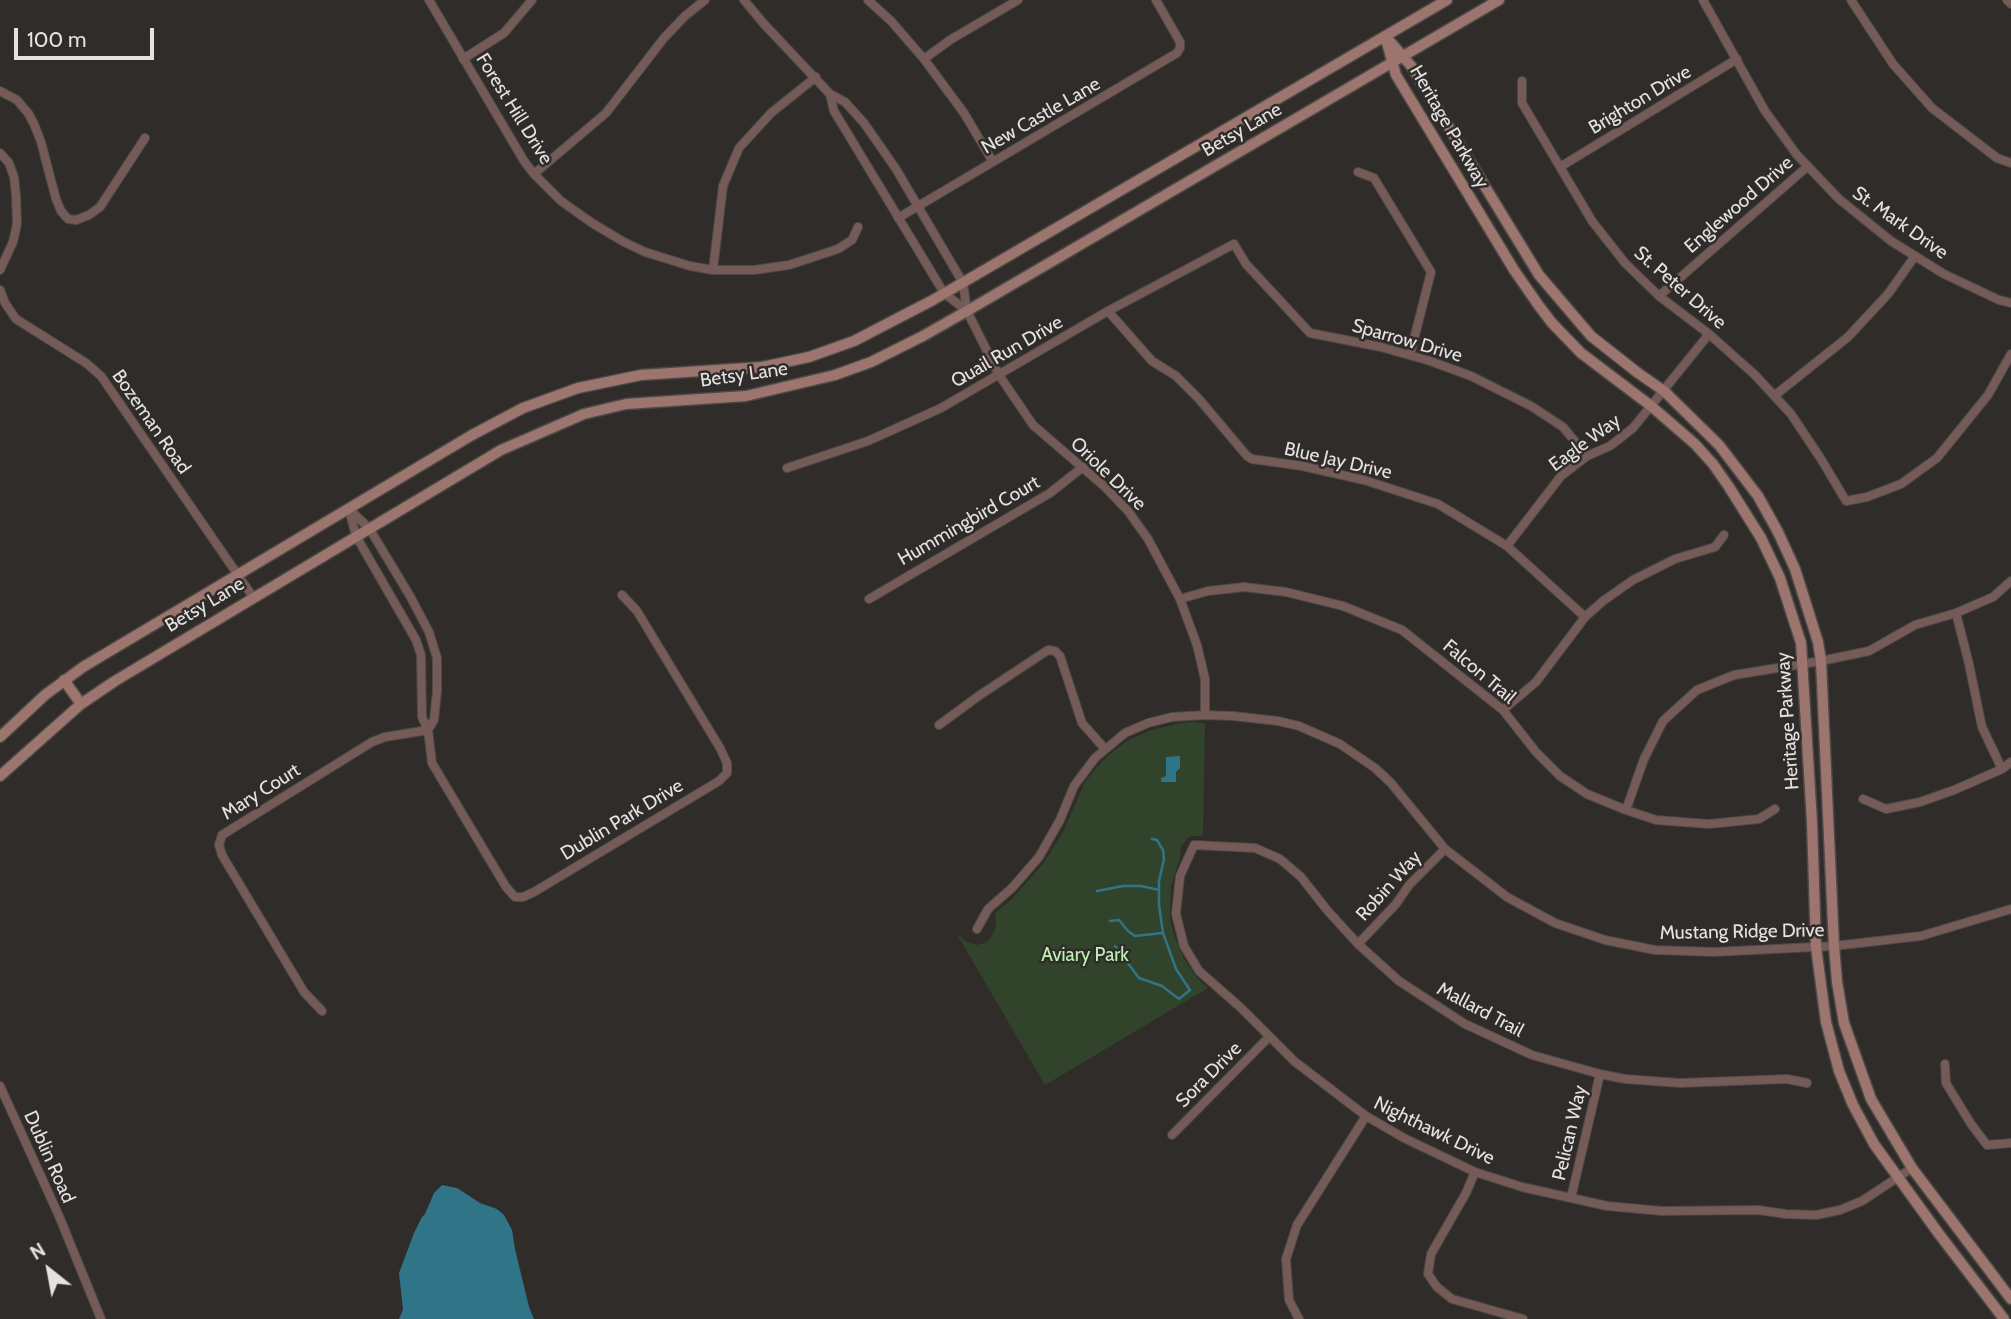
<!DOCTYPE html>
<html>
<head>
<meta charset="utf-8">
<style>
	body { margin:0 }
	#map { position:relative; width:2011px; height:1319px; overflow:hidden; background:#2f2c2a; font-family:Cabin,sans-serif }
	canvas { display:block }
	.north { position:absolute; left:14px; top:1235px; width:70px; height:70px; -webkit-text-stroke:5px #2f2c2a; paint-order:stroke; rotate:329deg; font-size:19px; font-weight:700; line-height:28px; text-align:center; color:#e5e2e1 }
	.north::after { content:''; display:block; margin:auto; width:24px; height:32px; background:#e5e2e1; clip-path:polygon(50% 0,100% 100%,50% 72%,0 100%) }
	.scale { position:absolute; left:14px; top:28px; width:140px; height:32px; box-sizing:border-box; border:4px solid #e5e2e1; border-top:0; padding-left:9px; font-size:21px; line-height:24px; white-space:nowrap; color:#e5e2e1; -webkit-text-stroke:5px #2f2c2a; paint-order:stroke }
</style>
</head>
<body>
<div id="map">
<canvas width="2011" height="1319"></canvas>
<div class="north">N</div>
<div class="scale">100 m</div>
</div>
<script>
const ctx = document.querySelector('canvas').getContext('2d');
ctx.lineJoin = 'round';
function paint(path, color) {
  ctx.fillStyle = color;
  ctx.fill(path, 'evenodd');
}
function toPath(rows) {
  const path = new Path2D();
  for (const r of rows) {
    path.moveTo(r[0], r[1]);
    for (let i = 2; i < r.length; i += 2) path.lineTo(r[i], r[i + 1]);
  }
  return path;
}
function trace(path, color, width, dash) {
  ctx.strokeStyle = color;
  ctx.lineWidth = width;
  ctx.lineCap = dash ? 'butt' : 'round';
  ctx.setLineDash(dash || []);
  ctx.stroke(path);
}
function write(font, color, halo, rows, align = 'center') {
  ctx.font = font + ' Cabin,sans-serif';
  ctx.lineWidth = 5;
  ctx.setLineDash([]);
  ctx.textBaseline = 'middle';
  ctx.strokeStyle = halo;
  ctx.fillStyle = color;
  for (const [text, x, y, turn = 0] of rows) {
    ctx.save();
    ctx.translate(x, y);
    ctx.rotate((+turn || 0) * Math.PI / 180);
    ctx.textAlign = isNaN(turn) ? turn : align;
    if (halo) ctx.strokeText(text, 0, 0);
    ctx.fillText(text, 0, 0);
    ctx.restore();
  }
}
const green = toPath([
	[1187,722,1205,723,1203,836,1190,836,1181,846,1180,857,1171,886,1170,918,1173,932,1184,959,1197,978,1208,988,1045,1085,958,936,960,935,965,941,977,945,987,942,991,937,996,927,995,913,1011,900,1043,864,1063,832,1085,782,1097,767,1110,754,1127,741,1151,730]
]);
const water = toPath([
	[1180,756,1180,768,1176,772,1176,782,1161,782,1161,778,1166,776,1166,757],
	[442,1185,457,1188,480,1203,497,1209,504,1215,512,1230,515,1249,529,1307,534,1319,399,1319,403,1310,399,1273,414,1233,422,1217,425,1214,434,1193]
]);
const stream = toPath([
	[1097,891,1123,886,1141,886,1159,890],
	[1110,921,1119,920,1128,931,1135,936,1162,933],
	[1115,946,1139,978,1162,986,1179,999,1190,990,1176,969,1163,933,1159,905,1159,881,1164,859,1163,850,1157,840,1152,839]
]);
const street = toPath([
	[429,0,524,161,534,174,561,201,592,223,624,242,645,252,690,266,713,270,754,270,789,265,838,249,852,240,858,227],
	[744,0,764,24,830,94,845,102,864,123,896,169,963,283,967,311,999,375,1033,425,1105,487,1128,511,1148,539,1180,599,1197,645,1205,679,1205,715],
	[868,0,891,21,924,59,964,113,993,162],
	[1703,0,1765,111,1797,155,1839,199,1891,241,1944,274,1999,300,2011,303],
	[1851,0,1893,64,1932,108,1997,158,2011,163],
	[2007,0,2011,4],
	[463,59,504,33,532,0],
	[924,59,950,40,1018,0],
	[1522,81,1522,103,1592,221,1625,263,1659,296,1709,334,1755,375,1791,414,1821,459,1846,501,1867,497,1901,484,1937,458,1988,395,2011,354],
	[0,91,17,100,28,113,34,124,41,142,56,199,61,211,68,219,76,220,89,215,100,207,145,138],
	[830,94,834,111,944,293,967,311],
	[0,153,9,163,14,177,16,195,17,224,13,242,0,270],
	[1560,167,1737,59],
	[1358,172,1374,178,1431,272,1410,355],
	[534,174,606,113,664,38,685,16,705,0],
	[898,218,1177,53,1180,48,1180,42,1156,0],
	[713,270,723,186,739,148,771,113,816,77],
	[0,290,5,303,16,319,86,363,101,376,253,597],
	[1659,296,1808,166],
	[1108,311,1152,361,1176,376,1199,399,1247,456,1252,459,1302,466,1364,480,1438,504,1507,546,1585,617],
	[1774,396,1848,337,1888,294,1915,256],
	[787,468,868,441,941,408,1108,311,1234,244,1246,264,1310,333,1381,347,1430,361,1471,376,1531,406,1563,427,1587,456],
	[1507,546,1561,476,1587,456,1610,446,1633,428,1709,334],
	[869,599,1050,493,1083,467],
	[1180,599,1208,591,1244,587,1286,592,1343,606,1402,630,1503,710,1536,752,1560,776,1587,794,1626,810,1656,820,1709,824,1759,819,1775,809],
	[1956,613,1969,664,1982,727,2002,769],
	[1503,710,1536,682,1585,617,1603,601,1633,580,1675,559,1715,547,1724,535],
	[939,725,980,695,1048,650,1055,651,1060,656,1082,723,1105,749],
	[428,730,434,720,437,691,437,658,429,632,410,596,369,528,349,509,356,536,416,640,421,655,422,717,428,730,432,763,506,887,515,897,523,897,534,892,719,781,727,773,727,763,720,748,637,611,622,595],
	[1863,799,1886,809,1920,802,1954,790,2002,769,2011,762],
	[1626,810,1644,759,1663,721,1697,690,1734,675,1821,661,1869,651,1915,625,1956,613,1993,597,2011,581],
	[977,929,988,909,1012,888,1039,857,1060,820,1074,786,1095,758,1125,733,1148,723,1172,717,1205,715,1233,716,1278,721,1299,726,1340,744,1375,768,1391,783,1445,849,1507,897,1555,923,1605,940,1655,950,1714,952,1834,946,1921,936,2011,909],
	[1358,944,1396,904,1409,885,1445,849],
	[322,1011,304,992,222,855,219,845,222,835,372,742,385,737,428,730],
	[1945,1064,1946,1083,1971,1124,1987,1145,2011,1143],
	[1807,1083,1787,1079,1680,1083,1625,1079,1600,1074,1532,1055,1465,1024,1399,981,1358,944,1327,910,1301,877,1280,859,1255,848,1194,845,1180,876,1176,914,1184,946,1199,971,1240,1007,1294,1061,1366,1116,1404,1138,1475,1172,1522,1187,1607,1206,1662,1211,1758,1210,1786,1214,1816,1215,1840,1210,1862,1201,1912,1168],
	[0,1086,59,1216,101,1319],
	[1172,1135,1269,1037],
	[1475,1172,1466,1193,1431,1254,1428,1274,1437,1287,1452,1299,1523,1319],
	[1571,1198,1600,1074],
	[1299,1319,1289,1300,1286,1259,1297,1225,1366,1116]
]);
const secondary = toPath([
	[1385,36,1396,75,1514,270,1539,306,1552,323,1581,353,1651,406,1695,444,1713,464,1729,487,1761,538,1780,578,1801,643,1812,822,1816,947,1826,1022,1839,1071,1853,1105,1874,1144,1939,1234,2004,1319],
	[1387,38,1412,67,1539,275,1591,336,1638,373,1664,391,1719,445,1758,496,1778,532,1795,569,1818,642,1821,661,1834,946,1837,982,1844,1023,1871,1099,1912,1168,2011,1299],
	[64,680,81,704],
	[0,737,45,695,83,667,472,435,523,408,578,388,641,375,762,367,809,357,854,341,933,300,1447,0],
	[0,776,81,704,115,681,501,450,584,414,626,404,746,396,835,375,871,362,923,336,967,311,1499,0]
]);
const streetNames = [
	["Brighton Drive",1640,100,-31],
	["Forest Hill Drive",514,109,58],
	["New Castle Lane",1041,116,-30],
	["Heritage Parkway",1449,127,60],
	["Betsy Lane",1242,130,-30],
	["Englewood Drive",1739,205,-41],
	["St. Mark Drive",1900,223,35],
	["St. Peter Drive",1680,288,41],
	["Sparrow Drive",1407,341,16],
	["Quail Run Drive",1007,352,-30],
	["Betsy Lane",744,375,-8],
	["Bozeman Road",151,422,55],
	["Eagle Way",1585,443,-36],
	["Blue Jay Drive",1338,461,13],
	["Oriole Drive",1108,474,44],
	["Hummingbird Court",969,521,-30],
	["Betsy Lane",205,605,-31],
	["Falcon Trail",1479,672,40],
	["Heritage Parkway",1788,721,-94],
	["Mary Court",261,792,-32],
	["Dublin Park Drive",622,820,-31],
	["Robin Way",1389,886,-48],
	["Mustang Ridge Drive",1742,932,-1],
	["Mallard Trail",1480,1010,28],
	["Sora Drive",1209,1075,-45],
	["Nighthawk Drive",1434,1131,26],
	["Pelican Way",1570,1133,-77],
	["Dublin Road",49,1157,66]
];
const parkNames = [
	["Aviary Park",1085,955]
];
paint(green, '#31442b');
paint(water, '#307587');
trace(stream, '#307587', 2.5);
trace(street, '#4c4947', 10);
trace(secondary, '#4c4947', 13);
trace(street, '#745b57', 8);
trace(secondary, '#9c756e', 10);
write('19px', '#e5e2e1', '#2f2c2a', streetNames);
write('19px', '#bff3b1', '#2f2c2a', parkNames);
</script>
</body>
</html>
